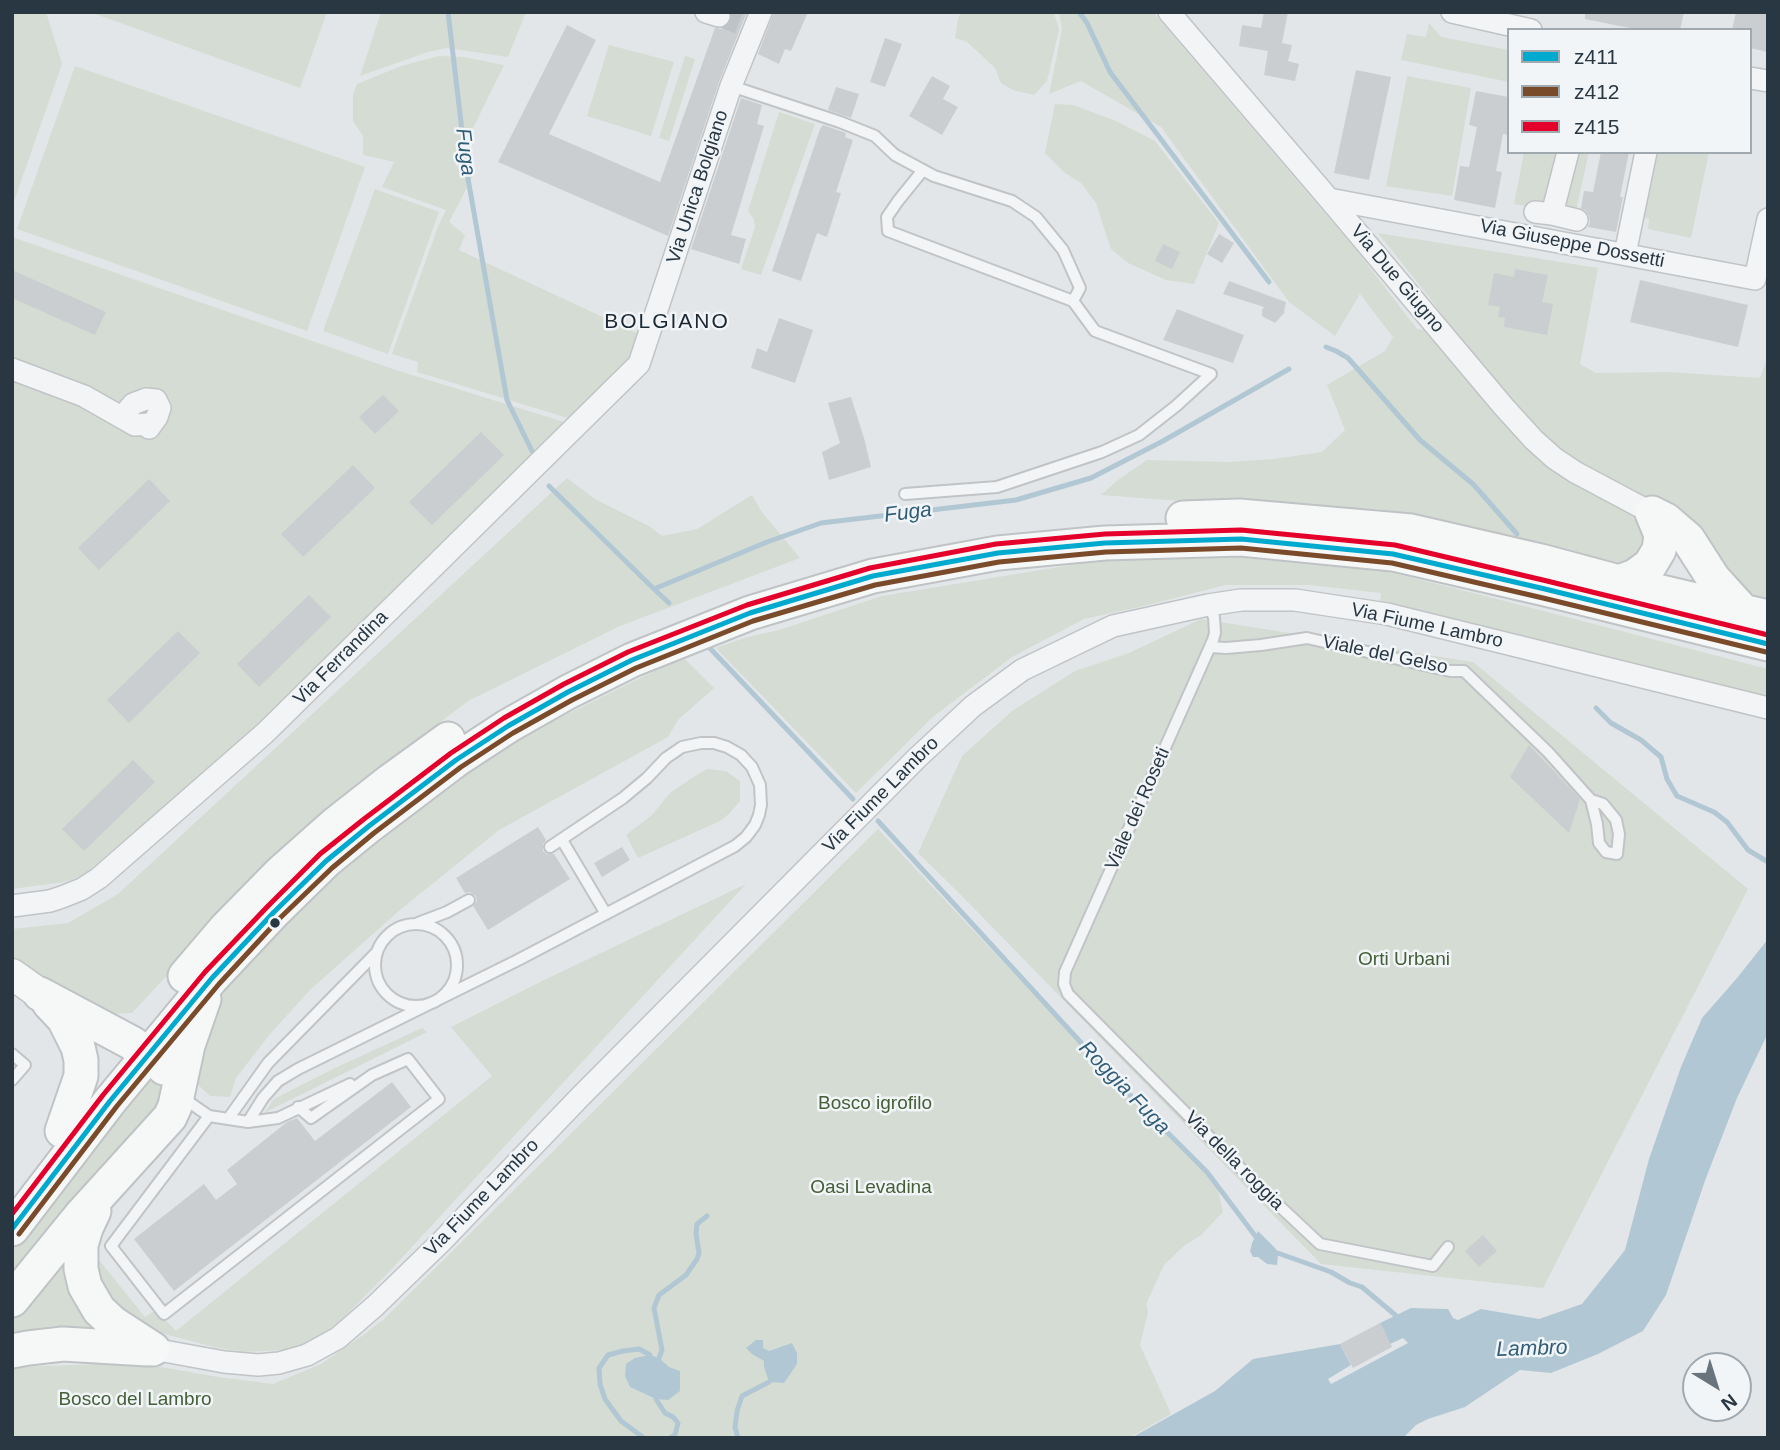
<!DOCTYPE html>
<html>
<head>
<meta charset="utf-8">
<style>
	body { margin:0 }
	#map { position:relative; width:1780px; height:1450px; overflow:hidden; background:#e3e6e8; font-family:Helvetica,sans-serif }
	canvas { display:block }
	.frame { position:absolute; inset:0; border:14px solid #293743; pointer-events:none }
	.legend { position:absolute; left:1507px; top:28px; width:245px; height:126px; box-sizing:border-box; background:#f1f5f8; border:2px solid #a1a9b0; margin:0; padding:9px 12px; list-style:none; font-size:21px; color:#293743 }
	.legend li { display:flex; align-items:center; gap:14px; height:35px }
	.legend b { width:35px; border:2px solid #a1a9b0 }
	.north { position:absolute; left:1682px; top:1352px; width:70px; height:70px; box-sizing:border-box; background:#f1f5f8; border:2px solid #a1a9b0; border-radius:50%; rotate:142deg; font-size:19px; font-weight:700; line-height:28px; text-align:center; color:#293743 }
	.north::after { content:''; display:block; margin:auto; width:24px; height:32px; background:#6a747d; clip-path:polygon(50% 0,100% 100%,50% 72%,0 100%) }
</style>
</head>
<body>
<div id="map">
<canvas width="1780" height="1450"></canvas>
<div class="frame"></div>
<ul class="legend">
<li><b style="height:9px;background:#00a9ce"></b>z411</li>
<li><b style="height:9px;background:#7a4b2a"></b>z412</li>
<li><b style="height:9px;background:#e4002b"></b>z415</li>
</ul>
<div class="north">N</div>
</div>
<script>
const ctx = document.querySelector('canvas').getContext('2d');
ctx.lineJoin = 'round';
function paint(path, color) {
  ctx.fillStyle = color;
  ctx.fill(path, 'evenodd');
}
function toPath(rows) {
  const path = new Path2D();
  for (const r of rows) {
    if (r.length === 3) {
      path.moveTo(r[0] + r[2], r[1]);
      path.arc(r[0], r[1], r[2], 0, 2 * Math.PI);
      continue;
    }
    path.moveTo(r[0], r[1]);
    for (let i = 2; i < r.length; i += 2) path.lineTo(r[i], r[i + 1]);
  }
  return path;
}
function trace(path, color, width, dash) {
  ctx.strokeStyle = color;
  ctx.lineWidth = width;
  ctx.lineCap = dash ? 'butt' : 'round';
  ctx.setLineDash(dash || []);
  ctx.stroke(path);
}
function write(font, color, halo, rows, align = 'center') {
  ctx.font = font + ' Helvetica,sans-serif';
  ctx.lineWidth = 5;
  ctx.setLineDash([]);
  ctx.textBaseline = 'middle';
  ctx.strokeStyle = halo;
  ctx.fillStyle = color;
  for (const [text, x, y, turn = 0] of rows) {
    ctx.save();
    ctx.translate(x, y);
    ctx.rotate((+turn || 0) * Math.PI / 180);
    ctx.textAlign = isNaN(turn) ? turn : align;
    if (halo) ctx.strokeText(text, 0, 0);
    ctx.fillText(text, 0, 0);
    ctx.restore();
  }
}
const green = toPath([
	[12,12,46,12,62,64,12,207],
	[90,12,327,12,300,88],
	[381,12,526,12,508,57,447,48,428,52,360,76],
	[961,12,1054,12,1059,30,1047,81,1034,95,1013,90,1001,83,995,68,979,53,967,42,955,38,958,19],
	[1059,12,1153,12,1357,251,1417,329,1458,336,1429,297,1378,233,1598,268,1580,364,1596,373,1669,372,1760,378,1768,356,1768,602,1691,584,1704,545,1688,526,1657,496,1645,518,1651,552,1627,573,1377,509,1235,505,1101,495,1118,480,1147,460,1229,462,1274,459,1322,452,1345,430,1327,385,1385,351,1393,337,1360,294,1335,336,1289,302,1161,127,1081,81,1049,94,1062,30],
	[1429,23,1441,37,1509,50,1509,82,1401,60,1407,34,1426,37],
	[609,45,674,62,651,136,587,116],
	[439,56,464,57,504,65,455,165,474,174,449,222,465,235,459,250,639,334,631,361,571,419,417,372,418,362,392,354,439,224,446,210,382,187,394,162,363,155,363,136,353,121,353,95,357,84,401,66],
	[685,56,695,59,669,141,659,138],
	[75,66,365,167,307,331,17,229],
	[1407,76,1471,88,1452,196,1386,186],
	[1055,104,1073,105,1116,121,1155,141,1219,223,1194,284,1166,280,1128,263,1111,249,1096,203,1081,183,1065,173,1045,153],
	[779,112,815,124,761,275,741,269,755,227,754,220,748,211],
	[1524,152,1589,152,1575,215,1514,204],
	[1649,152,1709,152,1691,238,1648,229,1649,219,1637,215],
	[375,189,439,212,388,354,323,331],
	[12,237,393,369,564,422,503,484,253,732,82,876,64,882,12,889],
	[567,478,595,499,649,526,662,536,697,529,752,495,761,511,800,558,620,626,468,701,310,822,132,1013,104,1014,67,996,46,979,12,960,12,929,68,923,118,894],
	[1212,554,1274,561,1309,560,1385,571,1505,601,1768,669,1768,697,1380,604,1381,593,1310,585,1225,585,1148,605,1084,619,1012,657,934,716,856,793,716,648,744,638,779,630,882,596,1102,560],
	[1201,619,1473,662,1748,889,1543,1288,1321,1264,959,893,918,853,962,756,1012,711,1075,671,1129,653],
	[683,657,714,688,678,720,668,737,499,830,400,910,310,990,270,1034,236,1078,230,1097,210,1096,192,1079,213,999,237,972,347,861,470,762],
	[707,769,726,771,740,781,740,801,729,814,720,821,638,858,626,835,652,815,670,793,692,778],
	[878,829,1133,1100,1216,1182,1223,1212,1200,1236,1185,1245,1164,1265,1146,1304,1148,1312,1140,1345,1171,1414,1129,1438,12,1438,12,1367,138,1363,218,1377,273,1384,321,1364,366,1333,384,1319],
	[746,884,387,1274,340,1321,323,1335,314,1341,283,1350,243,1352,214,1347,141,1328,105,1303,95,1255,145,1317,156,1310,176,1331,492,1076,451,1027,542,981],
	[422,1028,427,1032,264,1113,274,1099,335,1068],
	[151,1071,158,1079,162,1088,159,1107,12,1285,12,1251],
	[62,1246,62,1269,65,1282,71,1295,101,1328,76,1329,54,1326,12,1333,12,1307]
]);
const water = toPath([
	[1768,939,1768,1033,1737,1098,1706,1178,1666,1295,1643,1331,1598,1354,1551,1373,1520,1370,1465,1407,1428,1419,1416,1425,1403,1438,1131,1438,1215,1391,1253,1359,1340,1344,1351,1365,1328,1379,1331,1384,1408,1343,1403,1338,1390,1344,1380,1323,1411,1308,1448,1309,1453,1318,1458,1320,1481,1309,1539,1319,1582,1304,1625,1250,1649,1159,1681,1067,1702,1018,1737,978],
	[1258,1231,1276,1249,1278,1255,1277,1265,1267,1264,1258,1257,1253,1257,1250,1251,1252,1243],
	[756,1340,763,1340,763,1348,769,1351,792,1343,797,1353,797,1364,784,1383,769,1382,764,1367,764,1361,752,1354,746,1348],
	[650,1355,659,1358,669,1367,680,1371,680,1391,668,1400,656,1399,630,1387,625,1376,626,1364,635,1358]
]);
const stream = toPath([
	[448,12,467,173,507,400,532,451],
	[1079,12,1087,23,1110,72,1269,282],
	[1326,347,1336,351,1348,358,1420,440,1473,484,1517,534],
	[549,486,654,589,767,542,821,523,1016,500,1091,478,1163,441,1289,369],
	[654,589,669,603],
	[706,644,853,799],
	[1596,708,1611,723,1641,740,1661,757,1667,779,1677,796,1714,812,1727,822,1748,850,1768,862],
	[878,821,1118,1083,1207,1172,1259,1241],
	[1272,1251,1331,1272,1350,1283,1362,1287,1400,1319],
	[659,1358,662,1350,654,1308,659,1295,686,1275,697,1259,699,1253,696,1234,697,1224,707,1216],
	[656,1399,665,1413,673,1417,678,1423,675,1435,670,1438],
	[644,1438,621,1421,605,1399,600,1384,599,1368,608,1355,623,1351,639,1349,650,1355],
	[738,1438,735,1427,737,1411,742,1396,769,1382]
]);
const building = toPath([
	[731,12,747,12,719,82,668,236,498,162,567,25,596,40,549,134,660,182,715,28,723,29,728,25,732,19],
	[774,12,808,12,791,51,785,49,779,64,758,54],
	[1264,12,1288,12,1282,43,1292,45,1288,61,1299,64,1295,81,1264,75,1268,51,1239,46,1242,25,1261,28],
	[1585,12,1684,12,1680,30,1640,30,1585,19],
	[1736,12,1768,12,1768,52,1750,48,1750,30,1732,30],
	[885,38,902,44,885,87,870,82],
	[1356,70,1391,77,1369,180,1334,173],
	[932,76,950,86,943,99,958,107,942,135,909,116],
	[836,87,859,94,851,118,828,110],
	[1476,91,1509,97,1509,135,1503,134,1496,171,1502,172,1495,208,1454,200,1460,166,1469,167,1477,127,1469,125],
	[741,98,762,105,757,124,764,126,731,235,746,239,739,264,691,249],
	[823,125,846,133,845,137,853,140,836,192,841,193,827,237,817,233,801,281,772,271,820,129],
	[1601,152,1629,152,1620,197,1623,197,1616,232,1588,227,1590,222,1589,216,1586,211,1581,208,1584,191,1593,192],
	[1219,234,1234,243,1222,263,1207,254],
	[1163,244,1180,252,1172,269,1155,261],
	[1515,269,1548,275,1542,302,1553,304,1547,335,1504,327,1505,318,1498,317,1500,307,1488,305,1494,273,1514,277],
	[12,270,106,312,95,335,12,298],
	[1640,280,1748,305,1738,347,1630,322],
	[1229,281,1286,302,1284,311,1285,312,1275,323,1262,316,1262,310,1264,307,1223,294],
	[1177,309,1244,335,1233,363,1163,340],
	[779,318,813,330,795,383,751,368,757,348,767,352],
	[383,395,399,411,375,434,359,417],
	[851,397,864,438,871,467,829,480,822,452,840,443,828,403],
	[481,432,504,455,432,525,409,502],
	[353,465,375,488,303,557,281,534],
	[149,479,170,501,99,570,78,548],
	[309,595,331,617,259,687,237,664],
	[178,631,200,653,129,723,107,700],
	[1529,745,1580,799,1569,833,1510,777],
	[133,760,155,782,84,851,62,829],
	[538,827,546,840,543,844,543,851,547,854,554,854,570,879,488,930,473,906,477,901,476,896,470,892,465,893,456,878],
	[622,847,630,860,602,877,594,863],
	[392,1082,411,1107,174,1291,134,1239,204,1184,216,1200,237,1184,227,1170,287,1122,297,1118,315,1141],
	[1483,1235,1497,1251,1479,1267,1465,1251],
	[1380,1323,1392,1347,1353,1368,1340,1344]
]);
const streetTunnel = toPath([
	[719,16,746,26]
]);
const lane = toPath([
	[731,86,840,122,875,136,895,155,934,176,1012,201,1036,217,1063,250,1080,288,1073,301,888,231,887,217,898,201,923,170],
	[905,494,997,487,1102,452,1139,435,1176,406,1211,374,1095,331,1073,301],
	[1208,605,1214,617,1215,633,1213,640,1065,972,1064,984,1068,994,1257,1185,1320,1244,1433,1266,1448,1247],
	[1210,647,1226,648,1261,645,1307,638,1450,671,1464,671,1548,752,1591,800,1597,824,1599,843,1606,852,1617,854,1619,834,1616,820,1603,804,1591,800],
	[562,840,606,914],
	[418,923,447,912,469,900],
	[416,965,41],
	[12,1054,25,1065,12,1080],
	[183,1098,209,1116,111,1246,164,1314,439,1099,408,1059,372,1075,311,1118,298,1107],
	[209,1116,248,1122,278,1118,350,1084],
	[228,1119,268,1063,377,952],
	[248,1122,263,1098,278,1081,298,1069,518,960,735,846,746,837,755,825,759,815,761,805,760,785,752,767,741,755,727,747,714,743,701,743,682,747,666,758,647,778,623,798,550,847]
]);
const street = toPath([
	[706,12,719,16],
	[1169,12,1329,199,1504,407,1534,440,1554,458,1575,472,1652,513],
	[1452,12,1531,30],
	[1750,78,1768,81],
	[1329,199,1755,279,1768,219],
	[1535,212,1552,214,1568,152],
	[1552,214,1577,220],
	[1625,254,1646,152],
	[12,369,84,396,135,425,149,424,149,428,157,417,160,408,156,400,146,399,133,404,122,417],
	[12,906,50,901,62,897,82,889,99,878,265,733,639,364,731,86,761,12],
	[153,1349,224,1362,258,1365,279,1363,307,1355,338,1338,375,1306,442,1241,578,1099,917,758,973,706,1022,670,1113,626,1208,605,1241,600,1295,600,1387,614,1768,708]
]);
const secondary = toPath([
	[12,974,40,994]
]);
const primary = toPath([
	[1652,513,1666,520,1688,539,1713,578,1743,611],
	[1183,518,1239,516,1411,531,1541,561,1619,582,1768,617],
	[1619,582,1635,576,1650,565,1659,550,1661,535,1652,513],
	[185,976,226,928,281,872,334,825,390,781,448,739],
	[40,994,130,1042,149,1054,164,1068],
	[49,1003,64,1019,78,1047,81,1060,81,1076,62,1131],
	[94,1211,86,1228,81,1245,81,1269,85,1286,99,1310,113,1323,153,1349],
	[12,1229,110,1101,212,978,274,912,326,861,369,826,456,760,508,726,568,692,632,660,750,613,873,576,998,553,1105,543,1241,539,1393,554,1545,589,1768,644],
	[12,1300,82,1214,170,1117,175,1106,188,1045,204,999],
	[12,1351,28,1348,63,1344,147,1349]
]);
const bus1 = toPath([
	[12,1229,110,1101,212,978,274,912,326,861,369,826,456,760,508,726,568,692,632,660,750,613,873,576,998,553,1105,543,1241,539,1393,554,1545,589,1768,644]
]);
const bus2 = toPath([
	[19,1234,117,1106,219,984,280,918,332,868,374,833,461,767,513,733,572,700,636,668,753,621,875,585,999,562,1106,552,1241,548,1392,563,1543,598,1766,652]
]);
const bus3 = toPath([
	[12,1214,103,1095,205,972,268,906,320,854,364,819,451,753,504,718,564,684,628,652,747,605,870,568,996,544,1105,534,1241,530,1395,545,1547,581,1768,635]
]);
const markers = [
	[275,923,6,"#293743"]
];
const streetNames = [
	["Via Unica Bolgiano",698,187,-72],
	["Via Giuseppe Dossetti",1572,244,11],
	["Via Due Giugno",1397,279,50],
	["Via Fiume Lambro",1427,626,12],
	["Viale del Gelso",1385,655,12],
	["Via Ferrandina",341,658,-45],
	["Via Fiume Lambro",881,795,-45],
	["Viale dei Roseti",1138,809,-66],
	["Via della roggia",1234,1161,45],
	["Via Fiume Lambro",482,1198,-46]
];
const parkNames = [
	["Orti Urbani",1404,960],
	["Bosco igrofilo",875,1104],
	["Oasi Levadina",871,1188],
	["Bosco del Lambro",135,1400]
];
const waterNames = [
	["Fuga",465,152,83],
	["Fuga",908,513,-7],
	["Roggia Fuga",1124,1088,46],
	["Lambro",1532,1349,-2]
];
const neighbourhoodNames = [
	["BOLGIANO",667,322]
];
paint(green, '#d5dcd3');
paint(water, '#b1c8d4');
trace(stream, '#b1c8d4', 5);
paint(building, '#cbced1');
trace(streetTunnel, '#bec3c7', 21, [21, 10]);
trace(lane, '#c1c4c6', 14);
trace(street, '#c1c4c6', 24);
trace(secondary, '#c1c4c6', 33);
trace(primary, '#bfc3c6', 37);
trace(lane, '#f2f4f5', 10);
trace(street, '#f2f4f5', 21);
trace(secondary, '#f6f7f7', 30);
trace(primary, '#f6f7f7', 33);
trace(bus1, '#00a9ce', 5);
trace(bus2, '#7a4b2a', 5);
trace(bus3, '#e4002b', 5);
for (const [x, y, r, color] of markers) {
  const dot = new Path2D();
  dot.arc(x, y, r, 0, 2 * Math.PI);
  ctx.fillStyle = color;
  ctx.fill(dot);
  trace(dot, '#f1f5f8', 2.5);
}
write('19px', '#293743', '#f1f5f8', streetNames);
write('19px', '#455f36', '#f1f5f8', parkNames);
write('italic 21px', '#325d78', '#f1f5f8', waterNames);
ctx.letterSpacing = '2px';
write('21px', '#1b2833', '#f1f5f8', neighbourhoodNames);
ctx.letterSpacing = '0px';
</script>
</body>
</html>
